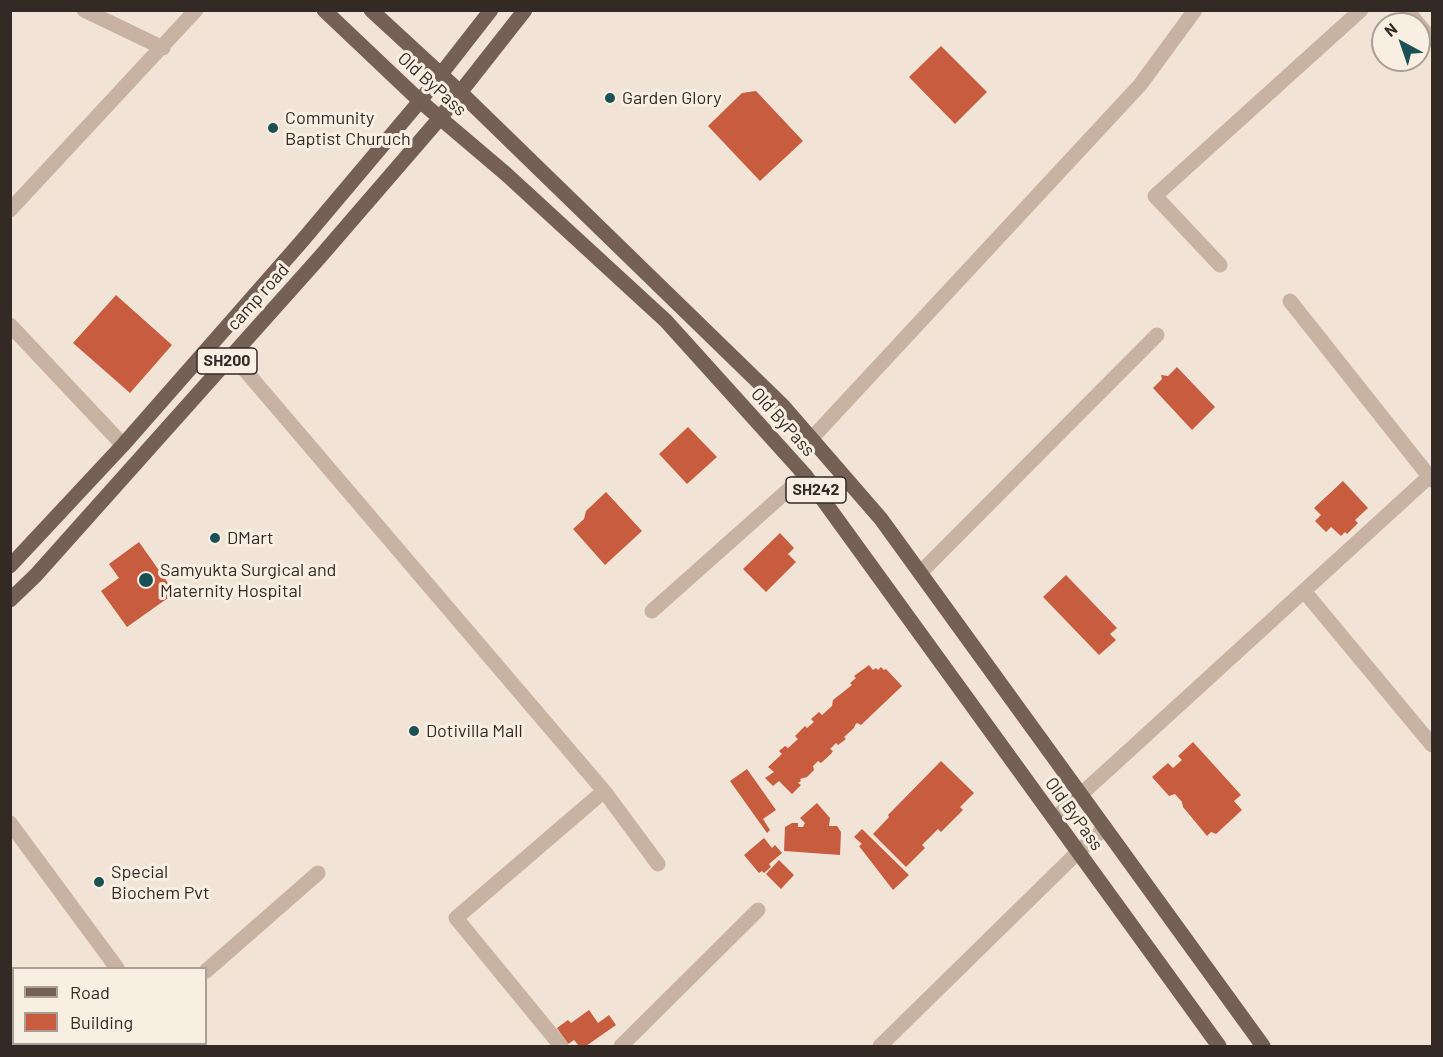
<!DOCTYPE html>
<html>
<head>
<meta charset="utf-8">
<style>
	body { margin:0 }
	#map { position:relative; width:1443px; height:1057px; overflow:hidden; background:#f1e4d6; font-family:Barlow,sans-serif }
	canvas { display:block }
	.frame { position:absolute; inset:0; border:12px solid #332925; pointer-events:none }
	.legend { position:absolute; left:12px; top:967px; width:195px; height:78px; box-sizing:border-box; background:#f9eee2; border:2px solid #aa9f96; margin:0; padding:8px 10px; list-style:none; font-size:18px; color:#332925 }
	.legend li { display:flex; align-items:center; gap:12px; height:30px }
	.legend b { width:30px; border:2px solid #aa9f96 }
	.north { position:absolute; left:1371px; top:12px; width:60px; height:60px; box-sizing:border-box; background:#f9eee2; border:2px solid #aa9f96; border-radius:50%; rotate:320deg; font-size:16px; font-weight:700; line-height:24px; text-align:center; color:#332925 }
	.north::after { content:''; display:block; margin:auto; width:21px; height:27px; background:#1a5154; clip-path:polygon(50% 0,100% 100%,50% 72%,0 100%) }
</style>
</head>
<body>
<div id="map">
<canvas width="1443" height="1057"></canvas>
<div class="frame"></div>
<ul class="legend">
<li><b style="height:8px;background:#756055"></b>Road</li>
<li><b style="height:16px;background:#c75d3e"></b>Building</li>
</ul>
<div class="north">N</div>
</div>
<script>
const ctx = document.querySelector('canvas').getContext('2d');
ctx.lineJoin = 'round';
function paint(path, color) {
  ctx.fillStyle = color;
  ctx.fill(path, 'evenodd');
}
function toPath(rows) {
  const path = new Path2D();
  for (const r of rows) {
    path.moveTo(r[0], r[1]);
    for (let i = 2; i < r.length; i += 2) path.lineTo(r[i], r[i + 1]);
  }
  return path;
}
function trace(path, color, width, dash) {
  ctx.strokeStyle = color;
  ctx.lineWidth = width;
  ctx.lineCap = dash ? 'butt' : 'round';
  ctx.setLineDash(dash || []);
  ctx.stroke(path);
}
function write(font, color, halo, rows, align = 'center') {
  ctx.font = font + ' Barlow,sans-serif';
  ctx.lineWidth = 6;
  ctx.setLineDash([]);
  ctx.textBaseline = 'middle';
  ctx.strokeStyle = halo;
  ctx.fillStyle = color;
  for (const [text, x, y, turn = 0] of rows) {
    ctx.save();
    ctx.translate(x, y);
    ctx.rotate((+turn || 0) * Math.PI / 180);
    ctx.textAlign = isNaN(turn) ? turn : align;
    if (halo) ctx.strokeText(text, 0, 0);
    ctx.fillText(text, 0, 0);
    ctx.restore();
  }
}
const building = toPath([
	[941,46,987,92,955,124,909,77],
	[756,91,803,141,760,181,708,126,742,93],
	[116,295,172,345,130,393,73,343],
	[1177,367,1215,407,1192,430,1153,388,1162,379,1161,375,1168,376],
	[688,427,717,457,687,484,659,454],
	[1343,481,1368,508,1355,520,1358,523,1347,534,1345,532,1341,536,1331,527,1326,532,1315,521,1321,515,1314,508],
	[606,492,642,531,605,565,573,529,584,519,586,511],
	[780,533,794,548,788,554,796,562,766,592,743,569],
	[139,542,175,593,127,627,101,591,119,578,109,564],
	[1066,575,1117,628,1110,634,1116,640,1099,655,1043,597],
	[869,665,873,670,876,668,878,670,881,667,884,670,886,669,902,686,861,725,857,723,855,725,854,728,844,737,846,739,838,745,836,743,830,749,833,751,831,754,821,763,818,761,813,766,814,770,807,777,800,779,801,781,798,783,801,785,792,794,779,781,773,786,765,778,774,772,768,767,782,754,779,751,785,746,788,748,798,739,795,736,805,726,807,728,814,722,811,719,819,712,822,715,832,706,833,700,852,685,850,683,856,678,854,676],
	[1193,742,1241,795,1234,801,1242,810,1216,834,1211,832,1207,836,1183,807,1182,802,1175,794,1169,796,1152,777,1168,763,1173,768,1182,760,1178,756],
	[941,761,974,793,960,807,963,810,941,832,938,829,922,845,925,848,906,867,873,834,889,817,888,815],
	[747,769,776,810,763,819,770,830,767,833,730,781],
	[817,803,830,818,829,826,837,826,841,832,840,855,784,851,785,827,792,823,798,823,798,827,803,827,805,823,800,818],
	[862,829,909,875,893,890,859,846,862,844,854,837],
	[764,838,772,848,775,845,782,853,769,864,771,867,764,873,762,871,759,873,744,855],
	[779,860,794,875,781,889,766,874],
	[589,1010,598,1023,609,1015,616,1025,586,1046,579,1046,574,1040,568,1044,557,1028,568,1020,571,1023]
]);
const minor = toPath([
	[84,10,163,48],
	[1407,10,1418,24],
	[1419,25,1432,40],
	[10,210,196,10],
	[1220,265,1155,196,1361,10],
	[1290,301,1432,480],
	[10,325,123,445],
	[232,355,604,791,658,864],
	[812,438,1140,85,1195,10],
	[920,573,1157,335],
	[1304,591,1432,745],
	[652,611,805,475],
	[1054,819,1432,474],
	[10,823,117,968],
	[206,971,318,873],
	[165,1044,167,1046],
	[561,1046,456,918,604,791],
	[621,1046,758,910],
	[880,1046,1078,852,1105,828]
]);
const primary = toPath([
	[324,10,420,101,506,174,666,321,805,475,1219,1046],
	[371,10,460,92,783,406,881,519,1263,1046],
	[10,566,123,445,302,241,420,101,491,10],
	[10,600,36,575,320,257,440,118,525,10]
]);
const markers = [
	[610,98,6,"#1a5154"],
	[273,128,6,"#1a5154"],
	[215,538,6,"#1a5154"],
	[146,580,8,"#1a5154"],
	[414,731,6,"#1a5154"],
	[99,882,6,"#1a5154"]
];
const shields = [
	[227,361,60],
	[816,490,60]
];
const shieldNames = [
	["SH200",227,361],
	["SH242",816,490]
];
const streetNames = [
	["Old ByPass",432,84,42],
	["camp road",258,297,-48],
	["Old ByPass",783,422,48],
	["Old ByPass",1074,814,54]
];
const poiNames = [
	["Garden Glory",622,98],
	["Community",285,118],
	["Baptist Churuch",285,139],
	["DMart",227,538],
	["Samyukta Surgical and",160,570],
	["Maternity Hospital",160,591],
	["Dotivilla Mall",426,731],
	["Special",111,872],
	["Biochem Pvt",111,893]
];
paint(building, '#c75d3e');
trace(minor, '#c8b3a2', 15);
trace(primary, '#756055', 15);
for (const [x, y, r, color] of markers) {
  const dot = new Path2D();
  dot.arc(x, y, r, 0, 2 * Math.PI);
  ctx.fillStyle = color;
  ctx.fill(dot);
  trace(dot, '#f9eee2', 2);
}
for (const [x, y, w] of shields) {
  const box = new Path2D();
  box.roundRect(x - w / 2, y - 13, w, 26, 4.5);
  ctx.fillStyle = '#f9eee2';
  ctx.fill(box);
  trace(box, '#332925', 1.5);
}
write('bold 16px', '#332925', null, shieldNames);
write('18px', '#332925', '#f9eee2', streetNames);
write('18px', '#332925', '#f9eee2', poiNames, 'left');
</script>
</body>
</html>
